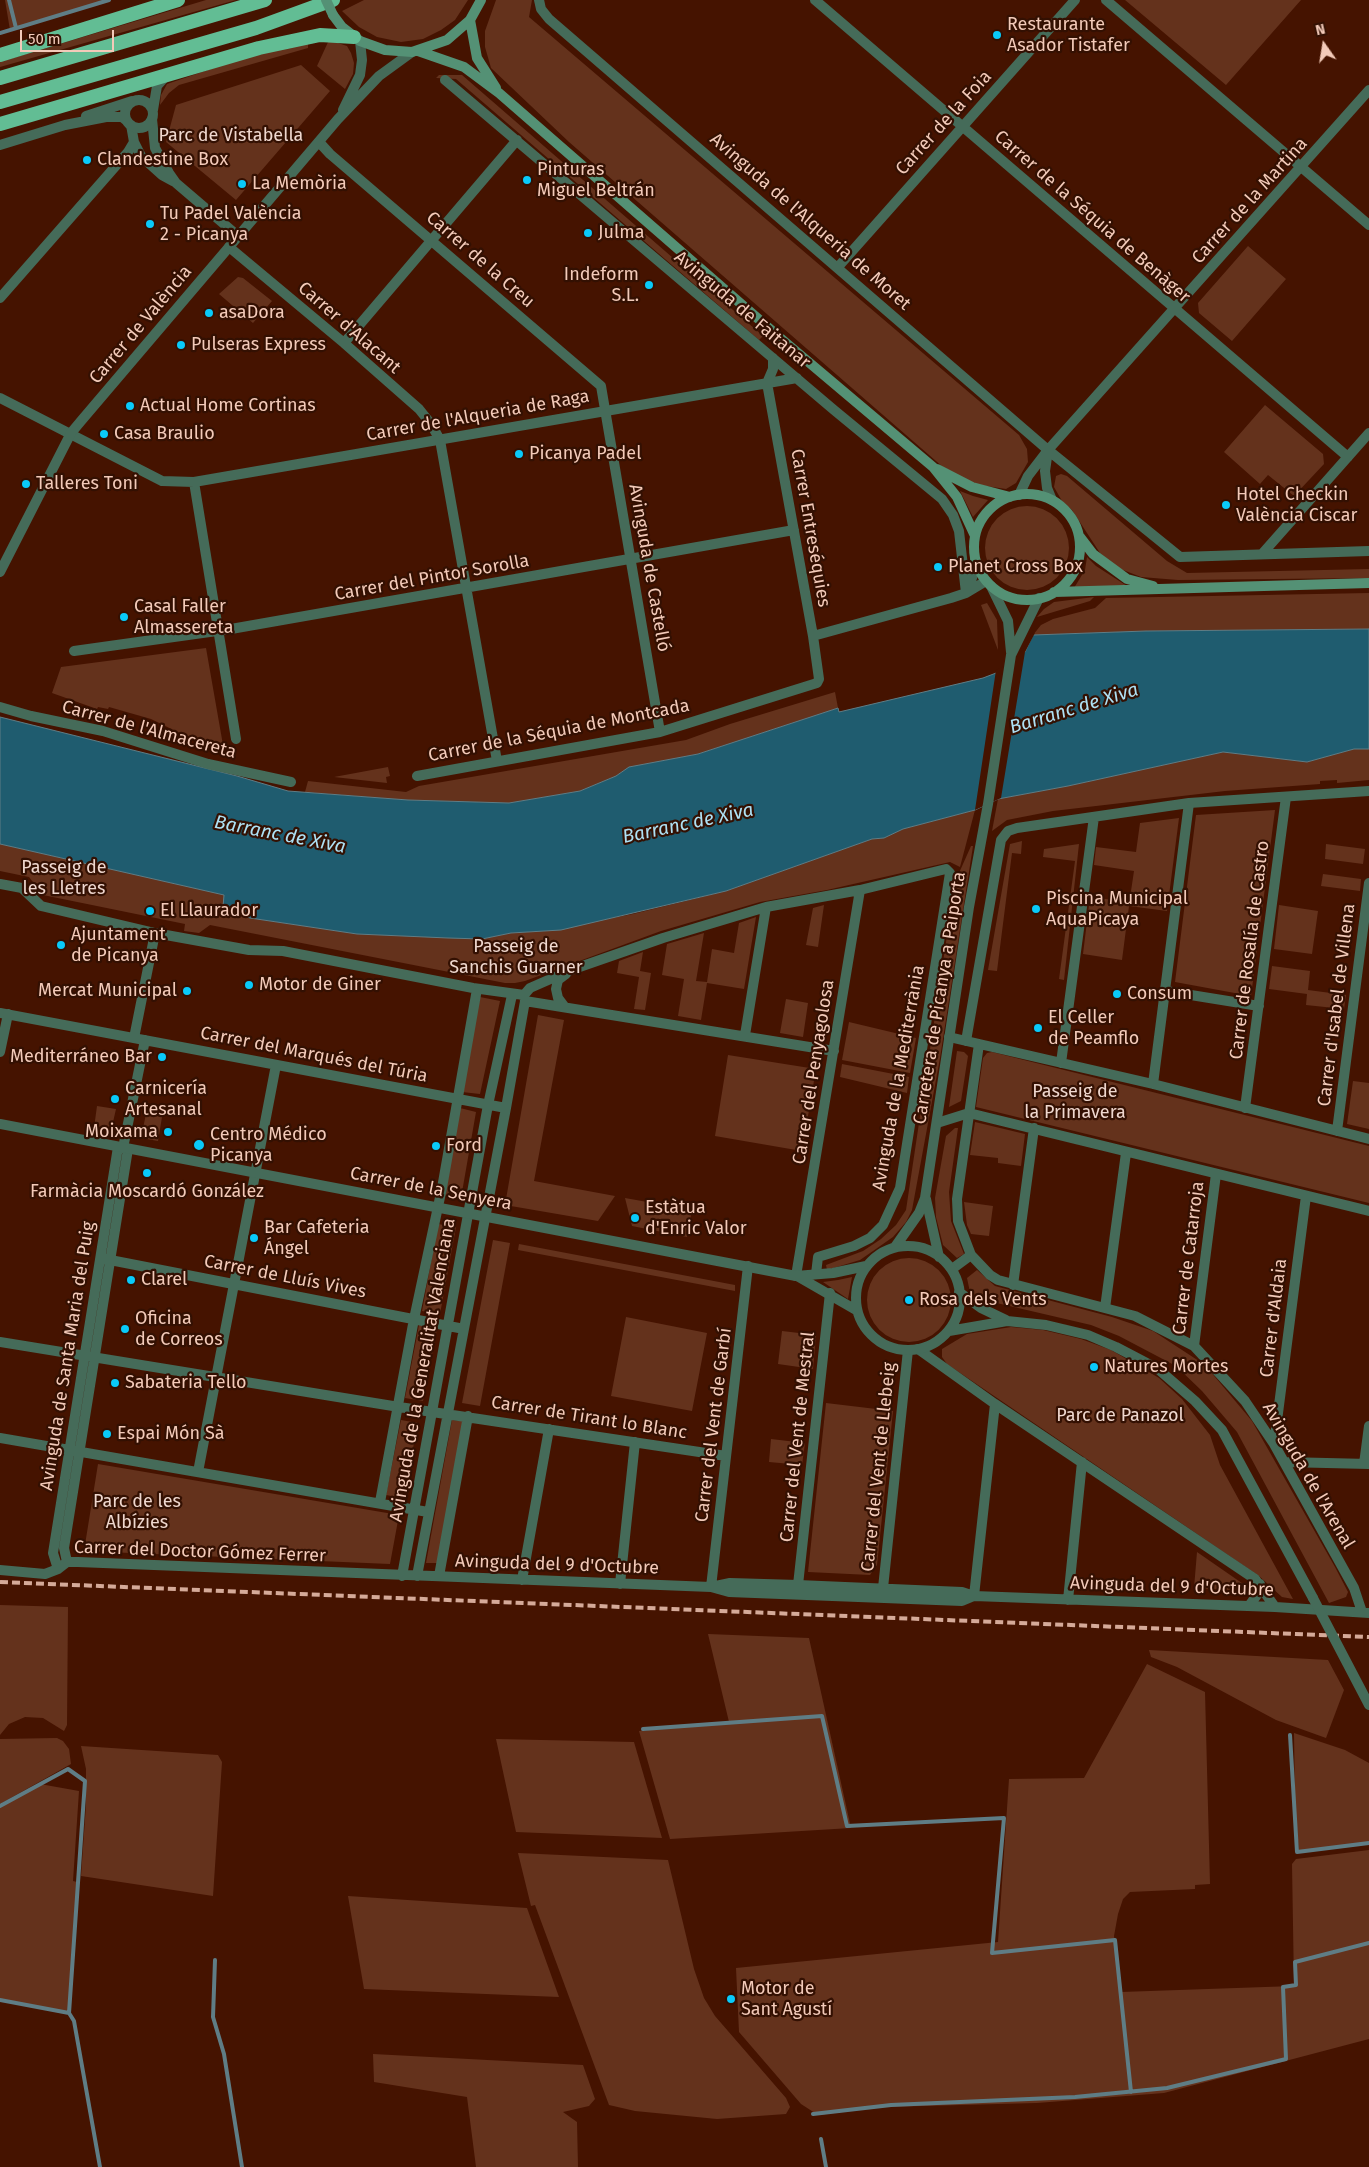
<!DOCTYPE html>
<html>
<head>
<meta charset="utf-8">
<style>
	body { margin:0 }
	#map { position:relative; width:1369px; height:2167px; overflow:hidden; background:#451300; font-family:"Fira Sans",sans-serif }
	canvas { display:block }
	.north { position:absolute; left:1299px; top:20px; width:50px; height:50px; -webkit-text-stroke:4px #331002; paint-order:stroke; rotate:347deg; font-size:14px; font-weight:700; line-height:20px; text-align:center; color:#f3cab9 }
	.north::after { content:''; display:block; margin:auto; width:18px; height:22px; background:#f3cab9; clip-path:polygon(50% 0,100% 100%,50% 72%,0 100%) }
	.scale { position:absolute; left:20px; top:30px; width:94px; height:22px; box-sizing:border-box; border:2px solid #f3cab9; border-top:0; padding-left:6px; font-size:15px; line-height:18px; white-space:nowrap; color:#f3cab9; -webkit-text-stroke:4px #331002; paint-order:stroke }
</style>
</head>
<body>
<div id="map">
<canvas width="1369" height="2167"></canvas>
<div class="north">N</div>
<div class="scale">50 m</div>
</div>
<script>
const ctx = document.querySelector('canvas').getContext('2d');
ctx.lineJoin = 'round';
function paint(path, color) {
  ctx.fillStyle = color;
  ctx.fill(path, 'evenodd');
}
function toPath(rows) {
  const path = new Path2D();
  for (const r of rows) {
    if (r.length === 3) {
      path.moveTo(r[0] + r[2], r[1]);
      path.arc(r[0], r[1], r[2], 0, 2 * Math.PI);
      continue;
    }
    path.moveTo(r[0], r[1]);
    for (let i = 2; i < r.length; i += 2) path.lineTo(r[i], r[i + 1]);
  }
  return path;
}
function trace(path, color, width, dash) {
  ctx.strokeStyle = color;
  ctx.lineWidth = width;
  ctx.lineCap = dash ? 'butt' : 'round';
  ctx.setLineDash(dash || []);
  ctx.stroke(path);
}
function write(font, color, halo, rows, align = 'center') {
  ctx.font = font + ' "Fira Sans",sans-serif';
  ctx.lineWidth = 4.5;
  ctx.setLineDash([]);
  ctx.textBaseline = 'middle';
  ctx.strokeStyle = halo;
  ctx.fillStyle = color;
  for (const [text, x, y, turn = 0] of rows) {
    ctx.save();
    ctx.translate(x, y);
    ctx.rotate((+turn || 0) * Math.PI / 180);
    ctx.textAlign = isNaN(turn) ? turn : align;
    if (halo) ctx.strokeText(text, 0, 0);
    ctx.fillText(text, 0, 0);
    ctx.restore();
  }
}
const green = toPath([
	[5,0,110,0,10,30],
	[206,0,236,0,0,67,0,62],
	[364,0,468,0,455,20,441,30,423,39,401,42,377,37,359,27,342,11],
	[496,0,532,0,529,17,1019,435,1027,449,1028,462,1016,483,1006,489,972,484,944,468,569,142,491,68,485,47,485,31],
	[1125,0,1301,0,1226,85],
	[329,40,347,46,351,53,354,63,353,74,345,89,317,66],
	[308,43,308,48,179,85,169,93,160,105,161,95,167,84,240,59],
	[301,65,330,91,236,200,166,142,176,105],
	[439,75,462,75,763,336,759,340,456,79,436,78],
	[1248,246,1286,279,1232,341,1199,313,1198,303],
	[238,277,243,278,272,301,253,323,219,294],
	[1265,405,1323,454,1324,464,1294,496,1268,475,1260,484,1224,452],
	[1061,474,1067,476,1167,561,1187,573,1369,569,1369,578,1178,580,1141,577,1118,568,1100,553,1072,510,1062,501,1054,487,1056,476],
	[960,491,973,496,988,500,973,517],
	[1027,548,42],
	[1087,557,1096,566,1127,586,1074,588,1085,570],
	[1369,593,1369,629,1146,631,1033,635,1041,625,1053,619,1095,608,1106,598],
	[1094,597,1090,601,1037,617,1044,609,1054,602],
	[987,603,997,620,998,650,981,605],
	[206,648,223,745,190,738,151,719,109,707,108,709,98,707,97,709,52,693,61,667],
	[835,692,838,708,698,754,630,767,616,776,580,791,509,803,408,800,305,792,308,781,406,792,419,786,686,740,730,724],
	[1354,749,1369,749,1369,780,1337,783,1337,780,1320,781,1320,784,1225,791,1053,811,1007,820,992,831,998,799,1068,786,1223,752,1307,762],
	[388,767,390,776,386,777,387,783,334,777],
	[975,810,960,867,950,862,827,890,760,902,661,931,525,981,515,983,505,983,210,925,199,933,184,931,185,924,43,895,29,877,0,871,0,844,225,895,250,918,357,934,482,939,511,933,545,931,633,914,726,891,872,839,884,838,903,829],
	[1275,810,1251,996,1175,982,1196,815],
	[1179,818,1167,911,1129,906,1122,960,1083,954,1090,897,1129,902,1131,891,1134,871,1094,865,1096,847,1136,852,1140,823],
	[1022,841,1021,854,1012,853,997,971,988,970,1010,844],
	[1079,844,1064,980,1059,979,1075,861,1043,857,1044,849],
	[1326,844,1365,849,1363,864,1325,859],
	[971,846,973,846,940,1058,912,1210,906,1222,893,1237,873,1251,860,1260,827,1270,826,1265,863,1251,881,1239,896,1225,906,1210,955,882],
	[1323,874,1361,879,1360,891,1321,886],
	[824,905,818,947,806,945,813,908],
	[1279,905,1318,911,1312,954,1274,949],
	[756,917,744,989,707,983,701,1020,678,1016,684,979,662,975,667,944,704,933,696,981,707,982,712,949,734,953,739,923],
	[643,952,640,971,651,973,645,1010,634,1009,639,977,617,973,619,961],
	[1272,966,1310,971,1308,990,1346,995,1344,1009,1306,1005,1307,994,1269,989],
	[480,997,500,1001,480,1094,462,1092],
	[786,999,808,1003,803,1037,780,1033],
	[538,1015,564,1020,534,1181,615,1196,598,1221,505,1205],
	[849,1022,916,1038,910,1073,842,1060],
	[957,1051,964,1052,968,1056,961,1101,949,1107],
	[992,1052,1369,1146,1369,1203,976,1107,983,1058,987,1053],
	[728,1055,816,1069,802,1151,715,1136],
	[842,1064,909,1077,907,1093,840,1077],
	[1353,1081,1369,1083,1369,1129,1347,1124],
	[97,1106,116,1109,111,1131,94,1128],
	[460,1108,476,1112,461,1198,445,1196],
	[146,1114,162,1117,158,1141,141,1138],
	[975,1122,1025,1134,1021,1166,998,1163,998,1158,970,1155],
	[955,1128,958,1128,949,1192,951,1221,964,1254,957,1258,943,1245,936,1217,935,1198,946,1136],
	[625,1198,692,1210,687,1237,632,1226],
	[964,1202,993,1206,989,1236,971,1234,967,1225],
	[438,1224,456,1227,440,1314,422,1311],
	[493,1240,510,1243,480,1406,462,1403],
	[519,1244,735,1285,735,1291,518,1250],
	[909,1300,42],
	[977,1270,995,1286,1112,1317,1153,1331,1205,1365,1252,1421,1335,1567,1348,1592,1346,1597,1329,1603,1237,1432,1202,1391,1176,1366,1119,1336,1091,1325,971,1297,967,1278],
	[852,1277,848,1299,823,1282,838,1280],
	[626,1317,707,1333,692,1411,611,1396],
	[419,1325,437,1329,423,1401,405,1398],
	[1011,1327,1043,1330,1081,1339,1111,1350,1159,1378,1182,1399,1210,1435,1220,1465,1293,1599,1282,1597,1259,1576,947,1364,942,1357,942,1349,967,1334],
	[782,1331,816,1335,813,1369,778,1364],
	[826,1403,893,1411,877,1565,870,1575,808,1572],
	[401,1420,418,1423,403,1498,386,1495],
	[452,1420,463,1421,438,1563,426,1563],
	[771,1439,805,1443,802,1465,769,1462],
	[98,1464,399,1515,390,1564,84,1551],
	[1197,1552,1249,1588,1249,1591,1194,1588],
	[0,1605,68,1607,67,1725,64,1731,43,1718,25,1717,9,1724,0,1735],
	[708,1634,809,1638,851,1828,670,1839,639,1731,729,1722],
	[1149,1650,1328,1660,1344,1690,1326,1738,1276,1720,1177,1667,1151,1657],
	[1147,1664,1205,1692,1210,1884,1195,1885,1195,1889,1130,1892,1123,1899,1118,1914,1114,1936,1121,1992,1294,1986,1292,1864,1296,1859,1369,1850,1369,2039,1164,2093,1037,2103,884,2107,818,2115,801,2104,739,2032,736,1968,998,1942,1009,1779,1084,1778],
	[1294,1733,1345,1750,1369,1763,1369,1842,1299,1852,1295,1804],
	[57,1738,63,1741,69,1749,71,1764,0,1804,0,1739],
	[496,1739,634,1742,662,1838,516,1832],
	[81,1746,218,1755,222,1762,213,1896,81,1876,86,1805,86,1769],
	[40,1784,79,1791,73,1881,77,1882,70,2014,0,2000,0,1807],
	[518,1853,668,1860,694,1969,704,1998,715,2016,786,2098,790,2107,786,2114,717,2119,635,2111,609,2105,535,1905,531,1906],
	[348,1896,527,1908,559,1997,364,1989],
	[373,2054,583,2065,595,2099,589,2106,563,2112,577,2122,578,2167,476,2167,467,2097,374,2082]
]);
const water = toPath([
	[1369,629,1369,749,1354,749,1307,762,1223,752,1068,786,998,799,975,810,903,829,884,838,872,839,726,891,561,930,511,933,482,939,448,938,357,934,250,918,223,907,224,895,0,844,0,717,237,776,288,791,408,800,509,803,580,791,616,776,629,767,698,754,838,708,839,712,983,678,1004,670,1025,652,1033,635,1146,631,1369,629]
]);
const pier = toPath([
	[1035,633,1025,652,1001,798,975,810,996,670,1002,667,1023,650,1031,634]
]);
const stream = toPath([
	[9,0,16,28],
	[0,33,109,0],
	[643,1729,822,1716,847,1826,1004,1818,992,1953,1115,1940,1131,2092],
	[1290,1735,1297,1852,1369,1843],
	[0,1806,68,1769,85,1781,69,2013],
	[215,1960,213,2017,224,2054,242,2167],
	[0,2000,69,2013,74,2021,100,2167],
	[813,2114,891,2105,1075,2097,1167,2088,1286,2059,1283,1987,1296,1985,1295,1962,1369,1943],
	[821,2139,826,2167]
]);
const minor = toPath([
	[539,0,541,9,549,19,1048,450,1028,476,1019,495],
	[815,0,1348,457],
	[1106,0,1369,225],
	[445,80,834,410,942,499,953,515,959,531,966,593],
	[152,119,155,148,169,173,176,183,238,236],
	[131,125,134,142,141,156,162,175,173,181],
	[319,142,330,154,601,386,660,732],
	[229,247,344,343,419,409,431,424,440,440,497,761],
	[838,267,1075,0],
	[0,298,128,152,134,142],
	[344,343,517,140],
	[767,383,773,369,773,358],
	[0,398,162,481,194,482,797,378],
	[1048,450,1180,557,1369,551],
	[194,482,236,739],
	[1052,500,1047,488,1045,471,1048,450,1369,90],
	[1262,554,1369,433],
	[968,590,973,575,975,560],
	[813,636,951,598,966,593,986,581],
	[74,651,231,629,794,530],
	[0,707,31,716,103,731,208,764,291,782],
	[417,776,660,732,817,683,819,679,813,636,767,383],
	[0,884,22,888,41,906,155,933,249,950,283,951,473,988,524,995,530,988,571,970,663,938,766,907,860,890,946,869,950,873,900,1188,883,1225,870,1238,854,1246,818,1257,816,1274],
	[1166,991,1259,1006],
	[525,1001,834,1051],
	[564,1006,558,998,556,989,558,980,566,974],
	[0,1013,506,1108],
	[745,1035,766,907],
	[949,1037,1153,1084,1369,1139],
	[134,1038,155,933],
	[966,1041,1001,840,1008,831,1017,828,1189,803,1369,791],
	[979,1044,957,1199,958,1221,971,1255,990,1275,998,1280,1135,1316,1194,1346,1245,1401,1274,1444,1354,1588,1362,1612],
	[0,1052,8,1014],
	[1061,1063,1094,817],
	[1153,1084,1189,803],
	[1245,1108,1286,797],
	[937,1123,969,1113,1369,1211],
	[1337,1131,1369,883],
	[123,1148,145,1040],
	[105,1259,464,1329],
	[952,1269,971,1255],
	[796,1276,860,890],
	[1013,1285,1034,1128],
	[1105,1308,1126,1153],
	[0,1342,399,1407,726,1456],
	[1194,1346,1216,1174],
	[918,1349,995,1404,1255,1579,1275,1607],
	[0,1438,428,1512],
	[1274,1444,1306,1196],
	[1284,1462,1369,1464],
	[1364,1464,1369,1426],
	[198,1472,276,1065],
	[380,1502,414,1319,442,1188,477,989],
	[67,1562,64,1548,128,1149],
	[58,1569,53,1553,118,1147],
	[0,1570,45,1574,58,1569,67,1562,78,1562,711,1587,730,1583,798,1585,962,1592,974,1596,1275,1607,1369,1613],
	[402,1576,488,1105,512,995],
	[417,1576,506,1108,525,1001,524,995],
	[439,1576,468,1416],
	[522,1580,549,1429],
	[620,1584,635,1442],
	[798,1585,830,1293],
	[711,1587,748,1266],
	[711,1587,729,1592,962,1601,974,1596],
	[883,1588,908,1350],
	[974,1596,995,1404],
	[1068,1600,1082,1462],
	[1249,1606,1259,1592,1260,1584]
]);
const tertiary = toPath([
	[139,114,14],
	[153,110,157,86,166,76],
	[343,110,360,75,362,60,360,41],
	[86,116,132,101],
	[0,145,65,125,106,117,122,117,128,122],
	[0,572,71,433,81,421,338,119,379,76,412,52],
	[991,586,1008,621,1011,652],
	[0,1124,796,1276,833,1273,866,1266],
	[926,1199,939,1257],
	[908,1298,52],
	[895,1247,919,1213,925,1198,969,907,988,804,1011,655,1039,598],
	[797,1276,856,1310],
	[959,1292,981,1308,1006,1320],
	[949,1331,1007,1321,1046,1325,1088,1335,1116,1347,1158,1369,1195,1401,1222,1430,1313,1598]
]);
const secondary = toPath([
	[333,15,342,27,360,41,385,50,412,52,447,40,470,20,481,0],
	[470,20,477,58,496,88],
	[418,51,464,67,499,93,786,343,933,467,957,497,975,536],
	[937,469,972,487,1010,497],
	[1027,547,53],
	[1080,537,1093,554,1127,579,1153,586],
	[1054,592,1369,583]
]);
const trunk = toPath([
	[0,55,178,0],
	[0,78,265,0],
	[0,102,256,28,333,0],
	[0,124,259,48,320,35,354,37]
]);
const rail = toPath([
	[0,1582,1369,1637]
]);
const tertiaryBridge = toPath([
	[1313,1598,1369,1705]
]);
const secondaryBridge = toPath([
	[326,0,333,15]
]);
const markers = [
	[997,35,5,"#09cafa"],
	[87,160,5,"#09cafa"],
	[527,180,5,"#09cafa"],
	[242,184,5,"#09cafa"],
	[150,224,5,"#09cafa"],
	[588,233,5,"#09cafa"],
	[649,285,5,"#09cafa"],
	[209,313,5,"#09cafa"],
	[181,345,5,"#09cafa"],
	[130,406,5,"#09cafa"],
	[104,434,5,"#09cafa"],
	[519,454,5,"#09cafa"],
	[26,484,5,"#09cafa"],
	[1226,505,5,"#09cafa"],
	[938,567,5,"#09cafa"],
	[124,617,5,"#09cafa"],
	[1036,909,5,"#09cafa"],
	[150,911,5,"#09cafa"],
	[61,945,5,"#09cafa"],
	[249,985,5,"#09cafa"],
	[187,991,5,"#09cafa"],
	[1117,994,5,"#09cafa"],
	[1038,1028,5,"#09cafa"],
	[162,1057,5,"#09cafa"],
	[115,1099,5,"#09cafa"],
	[168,1132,5,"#09cafa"],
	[199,1145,6,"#09cafa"],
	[436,1146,5,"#09cafa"],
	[147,1173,5,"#09cafa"],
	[635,1218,5,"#09cafa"],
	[254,1238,5,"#09cafa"],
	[131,1280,5,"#09cafa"],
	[909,1300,5,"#09cafa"],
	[125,1329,5,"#09cafa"],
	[1094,1367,5,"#09cafa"],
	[115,1383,5,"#09cafa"],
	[107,1434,5,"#09cafa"],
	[731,1999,5,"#09cafa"]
];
const poiNames = [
	["Restaurante",1007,25],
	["Asador Tistafer",1007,46],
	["Clandestine Box",97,160],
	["Pinturas",537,170],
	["Miguel Beltrán",537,191],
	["La Memòria",252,184],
	["Tu Padel València",160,214],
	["2 - Picanya",160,235],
	["Julma",598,233],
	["Indeform",639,275,"right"],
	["S.L.",639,296,"right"],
	["asaDora",219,313],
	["Pulseras Express",191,345],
	["Actual Home Cortinas",140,406],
	["Casa Braulio",114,434],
	["Picanya Padel",529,454],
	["Talleres Toni",36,484],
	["Hotel Checkin",1236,495],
	["València Ciscar",1236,516],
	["Planet Cross Box",948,567],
	["Casal Faller",134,607],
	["Almassereta",134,628],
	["Piscina Municipal",1046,899],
	["AquaPicaya",1046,920],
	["El Llaurador",160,911],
	["Ajuntament",71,935],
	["de Picanya",71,956],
	["Motor de Giner",259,985],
	["Mercat Municipal",177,991,"right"],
	["Consum",1127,994],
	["El Celler",1048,1018],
	["de Peamflo",1048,1039],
	["Mediterráneo Bar",152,1057,"right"],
	["Carnicería",125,1089],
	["Artesanal",125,1110],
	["Moixama",158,1132,"right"],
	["Centro Médico",210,1135],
	["Picanya",210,1156],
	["Ford",446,1146],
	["Farmàcia Moscardó González",147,1192,"center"],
	["Estàtua",645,1208],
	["d'Enric Valor",645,1229],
	["Bar Cafeteria",264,1228],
	["Ángel",264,1249],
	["Clarel",141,1280],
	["Rosa dels Vents",919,1300],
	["Oficina",135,1319],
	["de Correos",135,1340],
	["Natures Mortes",1104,1367],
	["Sabateria Tello",125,1383],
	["Espai Món Sà",117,1434],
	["Motor de",741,1989],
	["Sant Agustí",741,2010]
];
const streetNames = [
	["Carrer de la Foia",944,123,-48],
	["Carrer de la Martina",1250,201,-48],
	["Carrer de la Séquia de Benàger",1092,217,41],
	["Avinguda de l'Alqueria de Moret",810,222,41],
	["Carrer de la Creu",480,260,41],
	["Avinguda de Faitanar",742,310,40],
	["Carrer de València",141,325,-50],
	["Carrer d'Alacant",349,328,41],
	["Carrer de l'Alqueria de Raga",478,416,-10],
	["Carrer Entreséquies",810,528,80],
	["Avinguda de Castelló",649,568,80],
	["Carrer del Pintor Sorolla",432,578,-10],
	["Carrer de l'Almacereta",149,730,15],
	["Carrer de la Séquia de Montcada",559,731,-11],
	["Carrer de Rosalía de Castro",1250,950,-83],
	["Carretera de Picanya a Paiporta",940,998,-81],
	["Carrer d'Isabel de Villena",1337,1005,-83],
	["Carrer del Marqués del Túria",314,1055,11],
	["Carrer del Penyagolosa",814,1072,-81],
	["Avinguda de la Mediterrània",899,1078,-80],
	["Carrer de la Senyera",431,1189,11],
	["Carrer de Catarroja",1189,1258,-83],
	["Carrer de Lluís Vives",285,1277,11],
	["Carrer d'Aldaia",1274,1318,-83],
	["Avinguda de Santa Maria del Puig",68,1356,-81],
	["Avinguda de la Generalitat Valenciana",423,1370,-80],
	["Carrer de Tirant lo Blanc",589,1418,9],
	["Carrer del Vent de Garbí",714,1425,-83],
	["Carrer del Vent de Mestral",798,1437,-84],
	["Carrer del Vent de Llebeig",879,1467,-84],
	["Avinguda de l'Arenal",1308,1476,60],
	["Carrer del Doctor Gómez Ferrer",200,1552,2],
	["Avinguda del 9 d'Octubre",557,1565,2],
	["Avinguda del 9 d'Octubre",1172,1587,2]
];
const parkNames = [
	["Parc de Vistabella",231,136],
	["Passeig de",64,868],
	["les Lletres",64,889],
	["Passeig de",516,947],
	["Sanchis Guarner",516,968],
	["Passeig de",1075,1092],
	["la Primavera",1075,1113],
	["Parc de Panazol",1120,1416],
	["Parc de les",137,1502],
	["Albízies",137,1523]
];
const waterNames = [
	["Barranc de Xiva",1074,709,-17],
	["Barranc de Xiva",688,824,-12],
	["Barranc de Xiva",280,835,11]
];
paint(green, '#64321c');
paint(water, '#1f5c6f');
trace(water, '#5f7d85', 1);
paint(pier, '#451300');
trace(stream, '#5f7d85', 4);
trace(minor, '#456b59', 10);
trace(tertiary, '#456b59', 10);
trace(secondary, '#549175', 10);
trace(trunk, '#62bd94', 14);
trace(rail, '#d5aa99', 4, [8, 4]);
trace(tertiaryBridge, '#456b59', 10);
trace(secondaryBridge, '#549175', 10);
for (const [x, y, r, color] of markers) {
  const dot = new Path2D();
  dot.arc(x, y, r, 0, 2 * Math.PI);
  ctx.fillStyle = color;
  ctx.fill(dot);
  trace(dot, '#331002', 2);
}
write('18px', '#f3cab9', '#331002', poiNames, 'left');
write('18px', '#f3cab9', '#331002', streetNames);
write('18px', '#efd7ce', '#331002', parkNames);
write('italic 19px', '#aee1f4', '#331002', waterNames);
</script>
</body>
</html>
